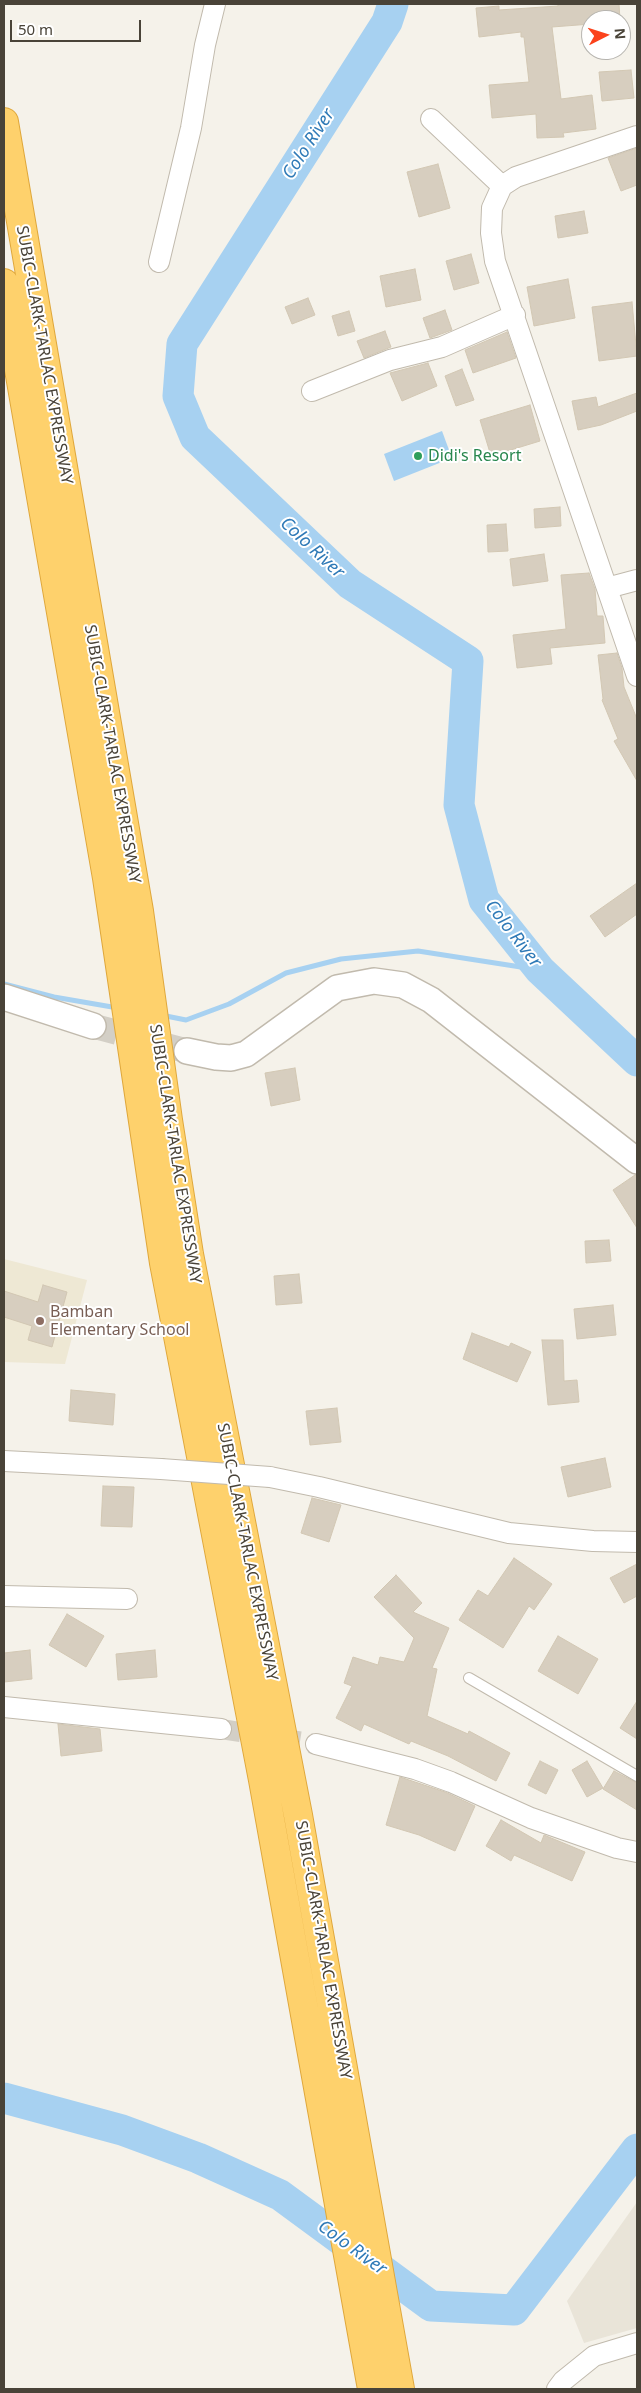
<!DOCTYPE html>
<html>
<head>
<meta charset="utf-8">
<style>
	body { margin:0 }
	#map { position:relative; width:641px; height:2393px; overflow:hidden; background:#f5f2ea; font-family:"Noto Sans",sans-serif }
	canvas { display:block }
	.frame { position:absolute; inset:0; border:5px solid #494338; pointer-events:none }
	.north { position:absolute; left:581px; top:10px; width:50px; height:50px; box-sizing:border-box; background:#fff; border:1px solid #b6b4af; border-radius:50%; rotate:85deg; font-size:14px; font-weight:700; line-height:20px; text-align:center; color:#494338 }
	.north::after { content:''; display:block; margin:auto; width:18px; height:22px; background:#fb431c; clip-path:polygon(50% 0,100% 100%,50% 72%,0 100%) }
	.scale { position:absolute; left:10px; top:20px; width:131px; height:22px; box-sizing:border-box; border:2px solid #494338; border-top:0; padding-left:6px; font-size:15px; line-height:18px; white-space:nowrap; color:#494338; -webkit-text-stroke:4px #fff; paint-order:stroke }
</style>
</head>
<body>
<div id="map">
<canvas width="641" height="2393"></canvas>
<div class="frame"></div>
<div class="north">N</div>
<div class="scale">50 m</div>
</div>
<script>
const ctx = document.querySelector('canvas').getContext('2d');
ctx.lineJoin = 'round';
function paint(path, color) {
  ctx.fillStyle = color;
  ctx.fill(path, 'evenodd');
}
function toPath(rows) {
  const path = new Path2D();
  for (const r of rows) {
    path.moveTo(r[0], r[1]);
    for (let i = 2; i < r.length; i += 2) path.lineTo(r[i], r[i + 1]);
  }
  return path;
}
function trace(path, color, width, dash) {
  ctx.strokeStyle = color;
  ctx.lineWidth = width;
  ctx.lineCap = dash ? 'butt' : 'round';
  ctx.setLineDash(dash || []);
  ctx.stroke(path);
}
function write(font, color, halo, rows, align = 'center') {
  ctx.font = font + ' "Noto Sans",sans-serif';
  ctx.lineWidth = 4;
  ctx.setLineDash([]);
  ctx.textBaseline = 'middle';
  ctx.strokeStyle = halo;
  ctx.fillStyle = color;
  for (const [text, x, y, turn = 0] of rows) {
    ctx.save();
    ctx.translate(x, y);
    ctx.rotate((+turn || 0) * Math.PI / 180);
    ctx.textAlign = isNaN(turn) ? turn : align;
    if (halo) ctx.strokeText(text, 0, 0);
    ctx.fillText(text, 0, 0);
    ctx.restore();
  }
}
const residential = toPath([
	[637,2202,637,2328,584,2343,567,2301]
]);
const education = toPath([
	[4,1259,87,1280,65,1364,4,1362]
]);
const water = toPath([
	[442,431,452,458,394,481,384,454]
]);
const stream = toPath([
	[4,984,54,997,118,1008],
	[161,1015,186,1020,229,1004,286,973,341,959,418,951,540,970]
]);
const river = toPath([
	[393,4,387,22,182,344,178,396,195,437,350,584,468,661,459,805,484,900,540,970,637,1061],
	[4,2098,122,2130,198,2158,280,2195,431,2306,514,2310,637,2149]
]);
const building = toPath([
	[558,4,619,4,620,20,591,20,591,24,552,27,561,99,592,95,596,129,563,133,564,137,537,138,536,114,492,118,489,85,529,82,524,37,521,37,521,32,479,37,476,8,499,6,499,10,558,6,558,4],
	[631,70,634,98,602,101,599,72,631,70],
	[637,148,637,185,621,191,608,158,637,148],
	[438,164,450,208,419,217,407,172,438,164],
	[584,211,588,233,558,238,555,216,584,211],
	[471,254,479,283,454,290,446,261,471,254],
	[415,269,421,300,386,307,380,276,415,269],
	[568,279,575,318,534,326,527,287,568,279],
	[308,298,315,315,292,324,285,307,308,298],
	[632,302,637,356,599,361,592,307,632,302],
	[445,310,452,330,430,338,423,318,445,310],
	[349,311,355,331,338,336,332,316,349,311],
	[385,331,391,347,364,358,357,341,385,331],
	[507,332,516,358,473,373,465,350,507,332],
	[428,363,437,386,402,401,390,373,428,363],
	[462,369,474,400,456,406,445,376,462,369],
	[637,393,637,411,601,425,578,430,572,401,596,397,598,407,637,393],
	[530,405,540,441,491,456,480,420,530,405],
	[560,507,561,526,535,528,534,509,560,507],
	[506,524,508,551,488,552,487,525,506,524],
	[544,554,548,581,513,586,510,559,544,554],
	[589,573,595,589,597,616,603,616,605,643,550,648,552,664,517,668,513,635,566,629,561,575,589,573],
	[617,653,622,668,624,687,637,719,637,781,614,741,618,739,602,700,603,699,598,655,617,653],
	[637,883,637,914,605,937,590,916,637,883],
	[295,1068,300,1100,271,1106,265,1073,295,1068],
	[635,1175,637,1175,637,1228,613,1190,635,1175],
	[609,1240,611,1261,586,1263,585,1241,609,1240],
	[299,1274,302,1303,276,1305,274,1276,299,1274],
	[43,1285,67,1292,52,1347,28,1340,32,1326,4,1317,4,1291,38,1302,43,1285],
	[613,1305,616,1335,577,1339,574,1309,613,1305],
	[472,1333,509,1347,511,1343,531,1352,517,1382,463,1359,472,1333],
	[542,1340,563,1340,564,1381,577,1380,579,1402,548,1405,542,1340],
	[71,1390,115,1394,113,1425,69,1421,71,1390],
	[337,1408,341,1442,310,1445,306,1411,337,1408],
	[605,1458,611,1487,568,1497,561,1467,605,1458],
	[103,1486,134,1487,132,1527,101,1526,103,1486],
	[312,1498,341,1505,329,1542,301,1533,312,1498],
	[514,1558,552,1584,534,1610,529,1606,503,1648,459,1620,478,1590,488,1596,514,1558],
	[637,1564,637,1596,624,1603,610,1578,637,1564],
	[396,1575,422,1603,413,1612,449,1628,432,1668,437,1669,427,1716,468,1734,469,1731,510,1753,496,1781,448,1756,411,1741,409,1744,364,1724,361,1731,336,1718,352,1686,344,1683,353,1657,378,1665,380,1657,404,1662,414,1638,374,1597,396,1575],
	[67,1614,104,1636,86,1667,49,1645,67,1614],
	[558,1636,598,1659,578,1694,538,1671,558,1636],
	[30,1650,32,1679,4,1682,4,1653,30,1650],
	[155,1650,157,1677,118,1680,116,1654,155,1650],
	[637,1701,637,1739,620,1728,637,1701],
	[58,1724,100,1729,102,1751,61,1756,58,1724],
	[540,1761,558,1770,546,1794,528,1785,540,1761],
	[587,1761,603,1788,587,1797,572,1770,587,1761],
	[614,1771,637,1783,637,1810,603,1789,614,1771],
	[400,1777,445,1792,475,1806,455,1851,419,1835,386,1825,400,1777],
	[501,1820,541,1843,544,1835,585,1852,572,1881,514,1855,511,1861,486,1846,501,1820]
]);
const minorTunnel = toPath([
	[221,1729,316,1744]
]);
const tertiaryTunnel = toPath([
	[93,1026,187,1051]
]);
const service = toPath([
	[469,1678,637,1776]
]);
const minor = toPath([
	[431,119,502,186],
	[637,136,516,177,502,186,492,208,491,233,495,261,637,676],
	[159,262,191,128,205,45,215,4],
	[312,391,390,360,442,347,515,315],
	[607,588,637,580],
	[4,1461,161,1469],
	[270,1477,319,1487,509,1533,593,1541,637,1542],
	[4,1596,127,1599],
	[4,1707,221,1729],
	[316,1744,415,1769,451,1782,531,1818,617,1848,637,1852],
	[557,2389,563,2381,594,2356,637,2343]
]);
const tertiary = toPath([
	[4,997,93,1026],
	[187,1051,216,1057,231,1058,246,1054,337,988,374,981,403,985,431,1000,637,1161]
]);
const motorway = toPath([
	[4,122,139,911,168,1120,189,1254,298,1815,400,2389],
	[4,283,107,878,164,1263,263,1780,372,2389]
]);
const minorBridge = toPath([
	[161,1469,270,1477]
]);
const markers = [
	[418,456,5,"#2e9e5b"],
	[40,1321,5,"#8d6e63"]
];
const streetNames = [
	["SUBIC-CLARK-TARLAC EXPRESSWAY",44,355,80],
	["SUBIC-CLARK-TARLAC EXPRESSWAY",112,754,80],
	["SUBIC-CLARK-TARLAC EXPRESSWAY",175,1154,81],
	["SUBIC-CLARK-TARLAC EXPRESSWAY",247,1552,79],
	["SUBIC-CLARK-TARLAC EXPRESSWAY",323,1950,80]
];
const leisureNames = [
	["Didi's Resort",428,456]
];
const educationNames = [
	["Bamban",50,1312],
	["Elementary School",50,1330]
];
const waterNames = [
	["Colo River",309,144,-57],
	["Colo River",312,548,43],
	["Colo River",513,934,52],
	["Colo River",352,2248,36]
];
paint(residential, '#e9e4d8');
paint(education, '#eee8d4');
paint(water, '#a7d1f1');
trace(stream, '#a7d1f1', 5);
trace(river, '#a7d1f1', 31);
paint(building, '#d7cebf');
trace(building, '#d2c7b3', 1);
trace(minorTunnel, '#d3cfc6', 20, [20, 10]);
trace(tertiaryTunnel, '#d3cfc6', 25, [25, 12]);
trace(service, '#c1baad', 12);
trace(minor, '#c1baad', 22);
trace(tertiary, '#c1baad', 28);
trace(motorway, '#dfa73b', 30);
trace(service, '#fff', 10);
trace(minor, '#fff', 20);
trace(tertiary, '#fff', 25);
trace(motorway, '#fed16c', 28);
trace(minorBridge, '#c1baad', 22, []);
trace(minorBridge, '#fff', 20);
for (const [x, y, r, color] of markers) {
  const dot = new Path2D();
  dot.arc(x, y, r, 0, 2 * Math.PI);
  ctx.fillStyle = color;
  ctx.fill(dot);
  trace(dot, '#fff', 2);
}
write('16px', '#494338', '#fff', streetNames);
write('16px', '#27864d', '#fff', leisureNames, 'left');
write('16px', '#785e54', '#fff', educationNames, 'left');
write('italic 18px', '#2f7ab7', '#fff', waterNames);
</script>
</body>
</html>
